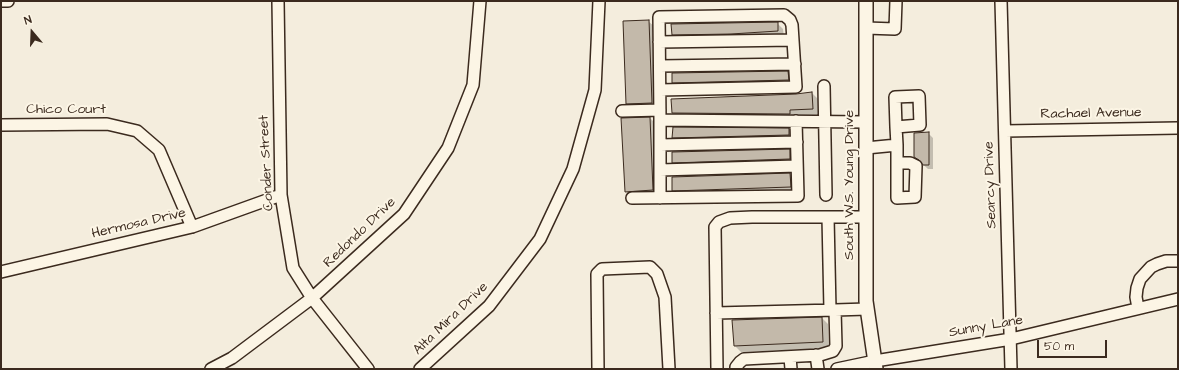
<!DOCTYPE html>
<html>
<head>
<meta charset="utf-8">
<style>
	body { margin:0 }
	#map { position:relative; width:1179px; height:370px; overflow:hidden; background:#f4eddd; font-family:"Architects Daughter",sans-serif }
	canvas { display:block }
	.frame { position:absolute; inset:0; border:2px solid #3b2a1e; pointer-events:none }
	.north { position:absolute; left:12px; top:12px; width:40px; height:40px; -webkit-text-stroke:3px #fcf5e5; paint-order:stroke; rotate:341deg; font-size:11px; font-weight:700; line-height:16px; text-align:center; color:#3b2a1e }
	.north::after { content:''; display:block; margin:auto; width:14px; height:18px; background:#3b2a1e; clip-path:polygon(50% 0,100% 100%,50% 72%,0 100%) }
	.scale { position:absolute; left:1037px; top:340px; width:70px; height:18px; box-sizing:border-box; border:2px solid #3b2a1e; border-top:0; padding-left:5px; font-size:12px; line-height:14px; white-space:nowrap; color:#3b2a1e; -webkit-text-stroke:3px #fcf5e5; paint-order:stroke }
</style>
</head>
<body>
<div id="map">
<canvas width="1179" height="370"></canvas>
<div class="frame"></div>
<div class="north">N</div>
<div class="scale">50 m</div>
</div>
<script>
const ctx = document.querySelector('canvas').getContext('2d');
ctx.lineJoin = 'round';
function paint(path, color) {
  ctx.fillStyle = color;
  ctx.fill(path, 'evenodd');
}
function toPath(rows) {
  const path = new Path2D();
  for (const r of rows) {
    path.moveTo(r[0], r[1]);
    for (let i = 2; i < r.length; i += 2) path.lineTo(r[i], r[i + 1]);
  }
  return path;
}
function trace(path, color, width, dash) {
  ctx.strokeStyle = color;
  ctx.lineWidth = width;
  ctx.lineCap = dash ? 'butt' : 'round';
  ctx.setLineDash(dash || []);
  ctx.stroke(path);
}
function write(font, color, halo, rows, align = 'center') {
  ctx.font = font + ' "Architects Daughter",sans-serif';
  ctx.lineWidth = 4;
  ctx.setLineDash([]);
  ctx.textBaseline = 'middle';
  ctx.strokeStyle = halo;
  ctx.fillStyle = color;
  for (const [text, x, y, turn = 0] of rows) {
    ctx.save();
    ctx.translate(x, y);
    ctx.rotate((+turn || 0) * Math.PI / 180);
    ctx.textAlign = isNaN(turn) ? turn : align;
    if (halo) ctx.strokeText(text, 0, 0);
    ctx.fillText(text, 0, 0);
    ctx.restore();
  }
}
const shadow = toPath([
	[648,21,655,27,658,109,633,110,627,103],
	[777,23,783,29,784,37,679,40,672,34],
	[788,72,794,78,794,86,679,88,673,82],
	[812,93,818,99,819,115,679,119,673,113],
	[650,118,656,124,659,196,632,197,626,191],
	[789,129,795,135,795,141,679,143,673,137],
	[928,133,933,138,933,169,928,169,915,157],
	[789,150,795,156,796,165,679,168,673,162],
	[790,174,796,180,796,193,679,196,673,190],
	[822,318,828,324,829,348,741,352,735,346]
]);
const building = toPath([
	[649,20,652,103,626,104,623,21,649,20],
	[778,22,778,31,731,34,672,35,671,24,778,22],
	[788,71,789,80,672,83,672,73,788,71],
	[812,92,813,109,790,110,790,114,672,113,671,99,796,94,812,92],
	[650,117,653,190,625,192,621,118,650,117],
	[673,127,789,128,789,135,672,138,673,127],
	[929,132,929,165,923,165,919,160,914,157,914,133,929,132],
	[790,149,790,159,672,163,672,152,790,149],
	[790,173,791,187,672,191,672,177,790,173],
	[822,317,823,342,734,346,732,320,822,317]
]);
const minor = toPath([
	[1,1,8,1],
	[278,1,281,195,293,268,312,298,368,369],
	[1001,1,1011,369],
	[866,28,895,29,896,1],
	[659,42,793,40],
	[660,66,795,64],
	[824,86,826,195],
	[660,90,796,87,792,25,790,20,784,15,659,17,660,120,866,122],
	[622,111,660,110],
	[660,120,660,198],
	[1,125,107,124,137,131,159,150,192,227],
	[896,127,920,125,919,96,895,97,896,127,897,145],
	[1005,131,1178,128],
	[660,145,797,142],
	[866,148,897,145,897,198,915,197,916,166,910,163,897,163],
	[660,170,797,166],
	[632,198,798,196,796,121],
	[828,217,830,310],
	[1,272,192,227,281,195],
	[1138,308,1136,297,1137,288,1140,279,1151,267,1157,264,1166,261,1178,261],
	[716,313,835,310],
	[816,355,818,369],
	[790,357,791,369],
	[211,369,232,358,312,298,404,214,448,148,473,85,480,1],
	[420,369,489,306,540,239,573,169,595,90,599,1],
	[598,369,597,274,602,269,650,267,657,274,665,297,669,369],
	[717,369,715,227,719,222,730,218,752,217,866,217],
	[736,369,736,367,740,362,744,359,820,355,833,351,836,346,835,310,867,309],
	[837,369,875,361,1011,339,1178,299]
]);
const major = toPath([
	[866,1,866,301,876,369]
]);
const streetNames = [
	["Chico Court",66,110],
	["Rachael Avenue",1091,114,-1],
	["Conder Street",267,163,-93],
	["South W.S. Young Drive",850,185,-90],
	["Searcy Drive",991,185,-92],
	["Hermosa Drive",139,224,-13],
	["Redondo Drive",360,233,-44],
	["Alta Mira Drive",451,319,-44],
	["Sunny Lane",986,327,-10]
];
paint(shadow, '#0003');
paint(building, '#c3b9aa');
trace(building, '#3b2a1e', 1);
trace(minor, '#3b2a1e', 14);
trace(major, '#3b2a1e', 16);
trace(minor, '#fcf5e5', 11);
trace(major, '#fcf5e5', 13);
write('14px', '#3b2a1e', '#fcf5e5', streetNames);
</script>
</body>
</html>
